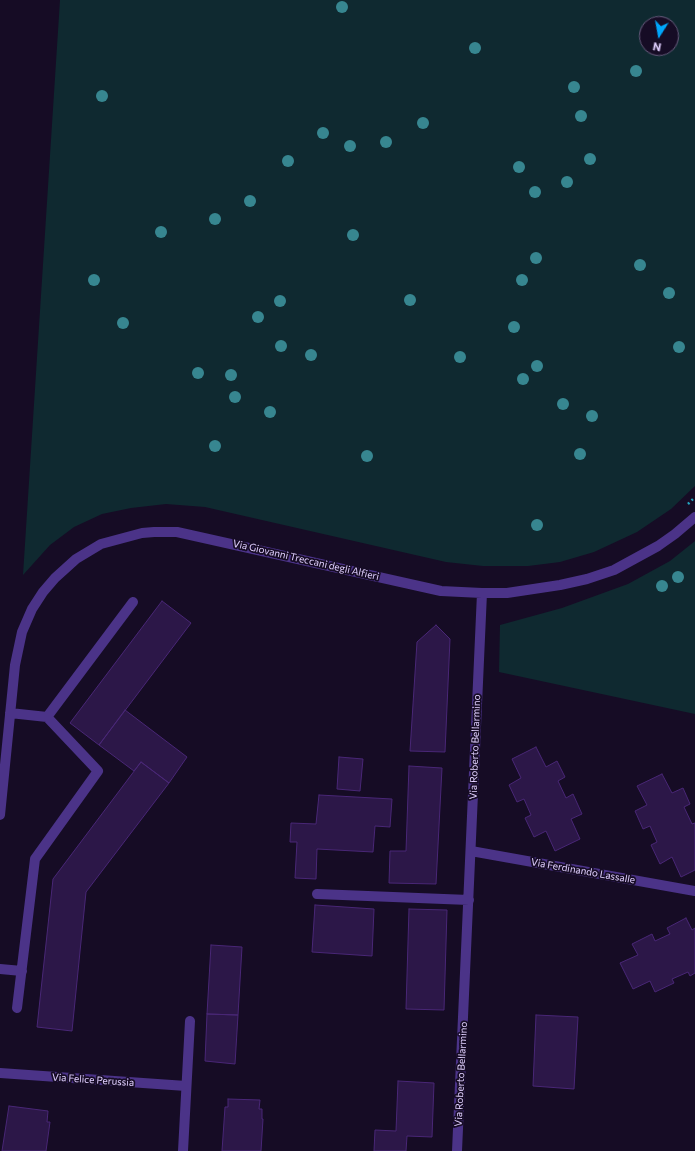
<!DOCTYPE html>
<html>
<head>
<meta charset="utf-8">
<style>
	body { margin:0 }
	#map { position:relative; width:695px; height:1151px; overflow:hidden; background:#160c25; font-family:Commissioner,sans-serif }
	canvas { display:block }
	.north { position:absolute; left:639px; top:16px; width:40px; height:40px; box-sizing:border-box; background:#160c25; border:1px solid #675a7c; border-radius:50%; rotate:191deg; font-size:11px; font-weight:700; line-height:16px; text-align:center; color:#e1d0ff }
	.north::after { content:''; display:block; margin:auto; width:14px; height:18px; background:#00a6fb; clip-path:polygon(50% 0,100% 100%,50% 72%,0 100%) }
</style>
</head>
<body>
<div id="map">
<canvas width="695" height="1151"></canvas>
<div class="north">N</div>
</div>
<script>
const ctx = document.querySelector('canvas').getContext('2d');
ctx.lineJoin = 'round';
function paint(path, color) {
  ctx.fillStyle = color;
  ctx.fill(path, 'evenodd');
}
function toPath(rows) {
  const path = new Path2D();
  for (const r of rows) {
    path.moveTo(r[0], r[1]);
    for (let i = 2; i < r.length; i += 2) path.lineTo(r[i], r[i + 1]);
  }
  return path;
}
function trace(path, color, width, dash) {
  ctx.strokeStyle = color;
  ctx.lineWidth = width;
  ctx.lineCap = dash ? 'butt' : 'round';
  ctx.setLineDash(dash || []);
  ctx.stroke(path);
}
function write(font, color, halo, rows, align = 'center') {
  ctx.font = font + ' Commissioner,sans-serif';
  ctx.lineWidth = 3.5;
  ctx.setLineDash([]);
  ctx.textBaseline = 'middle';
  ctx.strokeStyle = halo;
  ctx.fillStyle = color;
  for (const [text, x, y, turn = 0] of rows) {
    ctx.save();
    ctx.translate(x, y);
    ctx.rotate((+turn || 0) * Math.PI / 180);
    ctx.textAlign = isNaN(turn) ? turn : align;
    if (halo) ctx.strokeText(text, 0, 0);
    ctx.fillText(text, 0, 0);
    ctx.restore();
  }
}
const green = toPath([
	[60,0,695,0,695,486,671,509,637,532,594,552,560,562,528,566,483,566,446,562,205,507,166,504,131,508,102,514,74,527,50,545,23,575],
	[647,24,671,24,671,48,647,48],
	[695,541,695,714,499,672,500,625,562,608,628,584,670,561]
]);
const building = toPath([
	[162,601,191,623,99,745,70,723,162,601],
	[436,625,450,639,445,752,410,751,417,642,436,625],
	[125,710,187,757,169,783,141,762,134,771,99,745,125,710],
	[536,747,546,767,557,761,565,777,558,781,566,798,573,794,582,814,571,819,580,839,555,851,546,831,534,837,525,818,531,815,524,799,517,802,509,785,521,778,512,759,536,747],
	[339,757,363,759,360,791,337,789,339,757],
	[141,762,169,783,86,892,72,1031,37,1027,53,879,141,762],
	[409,766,442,768,436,884,389,883,390,851,406,851,409,766],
	[662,774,672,793,683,788,690,804,684,807,692,824,695,823,695,870,681,877,672,857,660,864,651,845,657,842,650,826,643,829,635,811,647,805,637,786,662,774],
	[319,795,392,799,390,827,375,826,373,852,317,849,316,879,295,878,297,842,290,842,291,823,316,824,319,795],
	[315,905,374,909,372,956,312,952,315,905],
	[409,909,447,910,444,1010,406,1009,409,909],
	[686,918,692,930,695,928,695,973,690,976,688,972,672,979,674,983,655,992,650,981,633,989,620,963,638,955,632,944,652,934,655,941,670,934,667,928,686,918],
	[211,945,242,947,238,1015,207,1014,211,945],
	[207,1014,238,1015,235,1064,205,1061,207,1014],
	[536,1015,578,1017,574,1089,533,1086,536,1015],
	[398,1081,434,1083,432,1137,407,1136,406,1151,374,1151,375,1130,396,1131,398,1081],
	[228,1099,260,1100,259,1109,262,1109,262,1119,263,1119,261,1151,222,1151,225,1107,228,1107,228,1099],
	[9,1106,48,1111,47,1122,50,1122,46,1151,2,1151,9,1106]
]);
const path = toPath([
	[688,504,695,497]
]);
const minor = toPath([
	[10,713,47,717,98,771,35,859,17,1008],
	[47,717,133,602],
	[0,815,15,665,22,632,32,609,43,592,55,578,76,559,101,544,142,533,154,532,177,532,441,591,482,593,507,593,560,585,587,579,614,570,658,546,675,534,695,517],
	[471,851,695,891],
	[317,894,469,900],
	[0,969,22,971],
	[0,1073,186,1086],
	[183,1151,190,1021],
	[457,1151,482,593]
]);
const trees = [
	[342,7],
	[475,48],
	[636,71],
	[574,87],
	[102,96],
	[581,116],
	[423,123],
	[323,133],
	[386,142],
	[350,146],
	[590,159],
	[288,161],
	[519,167],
	[567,182],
	[535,192],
	[250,201],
	[215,219],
	[161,232],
	[353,235],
	[536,258],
	[640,265],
	[94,280],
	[522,280],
	[669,293],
	[410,300],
	[280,301],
	[258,317],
	[123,323],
	[514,327],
	[281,346],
	[679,347],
	[311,355],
	[460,357],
	[537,366],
	[198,373],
	[231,375],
	[523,379],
	[235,397],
	[563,404],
	[270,412],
	[592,416],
	[215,446],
	[580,454],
	[367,456],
	[537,525],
	[678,577],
	[662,586]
];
const streetNames = [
	["Via Giovanni Treccani degli Alfieri",306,560,13],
	["Via Roberto Bellarmino",475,747,-88],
	["Via Ferdinando Lassalle",583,871,10],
	["Via Roberto Bellarmino",461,1074,-87],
	["Via Felice Perussia",93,1080,4]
];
paint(green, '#0f2930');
paint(building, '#2c1748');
trace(building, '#492776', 1);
trace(path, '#24a4c0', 2.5, [2, 3]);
trace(minor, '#4b3388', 10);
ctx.fillStyle = '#378690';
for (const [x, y] of trees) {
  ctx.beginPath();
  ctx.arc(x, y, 6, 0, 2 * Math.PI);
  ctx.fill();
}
write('10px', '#e1d0ff', '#160c25', streetNames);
</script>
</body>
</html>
